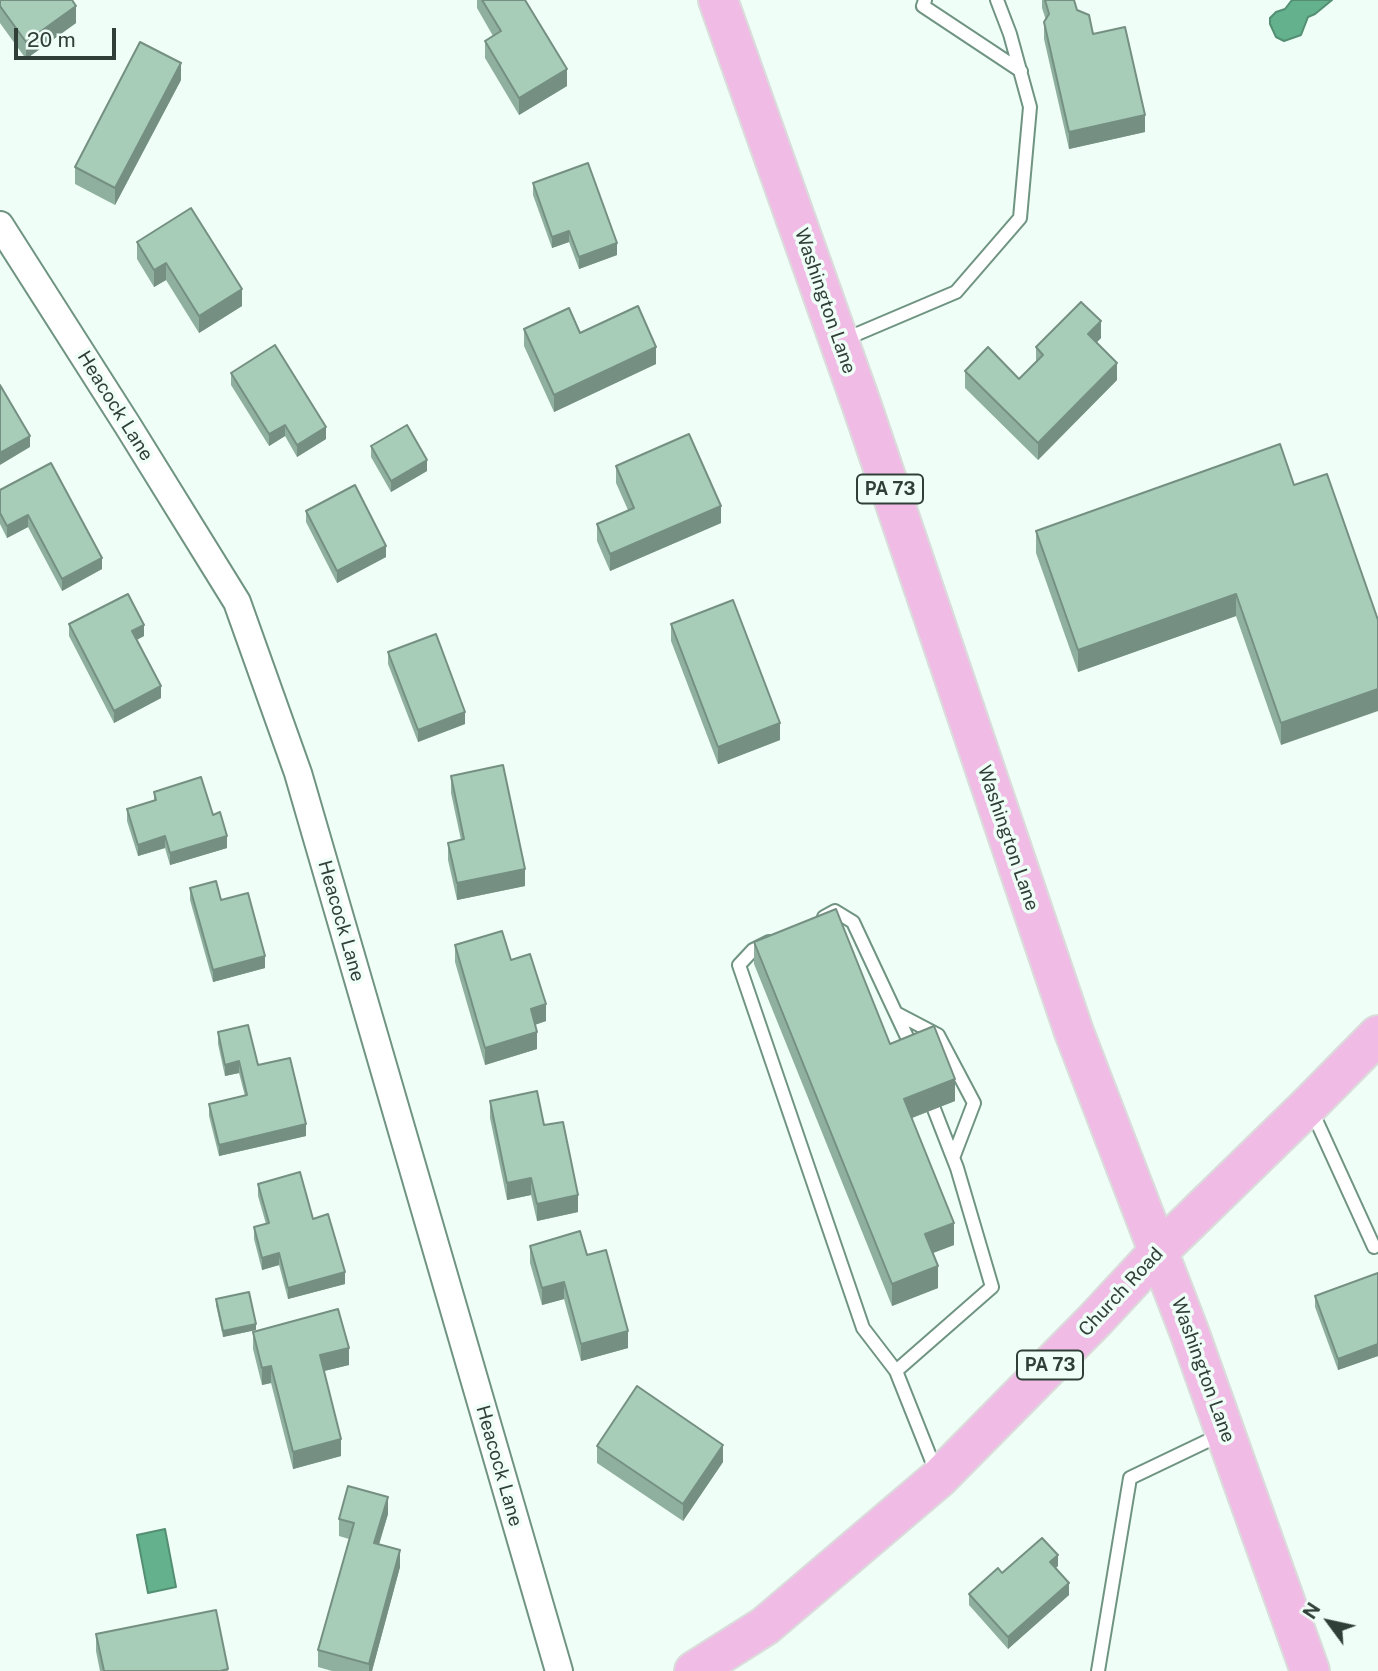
<!DOCTYPE html>
<html>
<head>
<meta charset="utf-8">
<style>
	body { margin:0 }
	#map { position:relative; width:1378px; height:1671px; overflow:hidden; background:#effef6; font-family:"Public Sans",sans-serif }
	canvas { display:block }
	.north { position:absolute; left:1294px; top:1587px; width:70px; height:70px; -webkit-text-stroke:5px #effef6; paint-order:stroke; rotate:303deg; font-size:19px; font-weight:700; line-height:28px; text-align:center; color:#303f37 }
	.north::after { content:''; display:block; margin:auto; width:24px; height:32px; background:#303f37; clip-path:polygon(50% 0,100% 100%,50% 72%,0 100%) }
	.scale { position:absolute; left:14px; top:28px; width:102px; height:32px; box-sizing:border-box; border:4px solid #303f37; border-top:0; padding-left:9px; font-size:21px; line-height:24px; white-space:nowrap; color:#303f37; -webkit-text-stroke:5px #effef6; paint-order:stroke }
</style>
</head>
<body>
<div id="map">
<canvas width="1378" height="1671"></canvas>
<div class="north">N</div>
<div class="scale">20 m</div>
</div>
<script>
const ctx = document.querySelector('canvas').getContext('2d');
ctx.lineJoin = 'round';
function paint(path, color) {
  ctx.fillStyle = color;
  ctx.fill(path, 'evenodd');
}
function toPath(rows) {
  const path = new Path2D();
  for (const r of rows) {
    path.moveTo(r[0], r[1]);
    for (let i = 2; i < r.length; i += 2) path.lineTo(r[i], r[i + 1]);
  }
  return path;
}
function trace(path, color, width, dash) {
  ctx.strokeStyle = color;
  ctx.lineWidth = width;
  ctx.lineCap = dash ? 'butt' : 'round';
  ctx.setLineDash(dash || []);
  ctx.stroke(path);
}
function write(font, color, halo, rows, align = 'center') {
  ctx.font = font + ' "Public Sans",sans-serif';
  ctx.lineWidth = 7;
  ctx.setLineDash([]);
  ctx.textBaseline = 'middle';
  ctx.strokeStyle = halo;
  ctx.fillStyle = color;
  for (const [text, x, y, turn = 0] of rows) {
    ctx.save();
    ctx.translate(x, y);
    ctx.rotate((+turn || 0) * Math.PI / 180);
    ctx.textAlign = isNaN(turn) ? turn : align;
    if (halo) ctx.strokeText(text, 0, 0);
    ctx.fillText(text, 0, 0);
    ctx.restore();
  }
}
const water = toPath([
	[1292,0,1332,0,1315,14,1308,17,1301,35,1284,41,1276,37,1270,24,1270,18,1276,12,1285,9,1292,0],
	[165,1529,176,1587,148,1593,137,1535,165,1529]
]);
const lane = toPath([
	[925,0,923,6,1021,71],
	[843,340,956,292,1020,218,1030,107,1010,34,997,0],
	[824,917,835,911,853,922,914,1052],
	[769,942,753,950,739,965,863,1328,896,1371,937,1474],
	[896,1013,938,1035,974,1103,953,1158],
	[1311,1109,1374,1247],
	[896,1371,992,1287,957,1168,934,1109],
	[1098,1671,1130,1478,1222,1434]
]);
const street = toPath([
	[0,225,128,426,237,602,298,773,559,1671]
]);
const primary = toPath([
	[718,0,862,406,1074,1032,1190,1334,1310,1671],
	[694,1671,765,1626,939,1478,1095,1320,1159,1251,1309,1105,1378,1035]
]);
const wall = toPath([
	[0,0,76,23,26,59,0,23],
	[477,0,525,0,567,86,519,115,485,58,485,41,493,36,477,8],
	[1042,0,1074,0,1077,10,1093,34,1145,132,1069,149,1044,39,1044,22,1046,20,1042,8],
	[181,80,115,205,75,184,75,167],
	[533,183,617,255,579,269,569,242,552,248,533,195],
	[137,242,242,306,199,333,166,280,154,287,137,259],
	[524,329,580,333,656,364,554,412,524,346],
	[1101,338,1097,342,1117,380,1038,460,965,388,965,371,1019,379,1036,363,1036,347],
	[231,373,326,439,297,457,285,436,269,446,231,385],
	[371,446,427,471,391,492,371,457],
	[616,466,721,523,610,571,597,541,597,524,628,510,616,483],
	[1294,485,1281,745,1236,616,1078,672,1036,553,1036,531],
	[0,490,102,569,62,591,28,527,7,538,0,524],
	[306,511,386,557,337,583,306,522],
	[69,624,144,636,137,640,161,698,114,723,69,636],
	[671,624,780,740,718,764,671,641],
	[388,652,465,724,418,742,388,664],
	[451,776,525,886,457,900,448,860,448,843,461,840,451,793],
	[154,792,213,815,227,848,170,865,165,848,138,856,127,821,127,809,154,801],
	[190,888,221,900,265,968,213,982,190,900],
	[754,942,890,1044,955,1101,912,1118,954,1245,933,1253,938,1288,892,1306,754,964],
	[455,945,511,960,546,1021,535,1025,537,1049,485,1065,455,962],
	[218,1032,258,1065,306,1136,219,1156,209,1116,209,1104,245,1096,239,1073,225,1076,218,1044],
	[490,1101,544,1125,578,1212,537,1221,531,1195,507,1200,490,1118],
	[258,1184,313,1219,345,1284,288,1299,279,1265,262,1270,254,1239,254,1227,266,1224,258,1196],
	[530,1246,587,1255,628,1348,581,1361,564,1299,542,1305,530,1263],
	[1378,1273,1378,1356,1338,1370,1315,1307,1315,1296],
	[216,1299,256,1330,223,1337,216,1305],
	[253,1332,349,1365,324,1371,341,1456,293,1469,271,1383,262,1385,253,1349],
	[597,1446,723,1462,683,1521,597,1463],
	[388,1514,379,1545,400,1567,372,1671,332,1671,318,1667,318,1650,349,1539,339,1536,339,1519],
	[1058,1566,1055,1568,1069,1595,1008,1649,969,1605,969,1594,1002,1573],
	[216,1610,228,1671,100,1671,96,1651,96,1634]
]);
const shadedWall = toPath([
	[76,6,76,23,26,59,26,42],
	[181,63,181,80,115,205,115,188],
	[567,69,567,86,519,115,519,98],
	[1145,115,1145,132,1069,149,1069,132],
	[569,231,569,242,552,248,552,237],
	[617,243,617,255,579,269,579,257],
	[166,263,166,280,154,287,154,270],
	[242,289,242,306,199,333,199,316],
	[1101,321,1101,338,1088,351,1088,334],
	[656,347,656,364,554,412,554,395],
	[1117,363,1117,380,1038,460,1038,443],
	[285,425,285,436,269,446,269,434],
	[326,427,326,439,297,457,297,445],
	[30,436,30,447,0,465,0,453],
	[427,460,427,471,391,492,391,481],
	[721,506,721,523,610,571,610,554],
	[28,515,28,527,7,538,7,526],
	[386,546,386,557,337,583,337,571],
	[102,558,102,569,62,591,62,579],
	[1236,594,1236,616,1078,672,1078,650],
	[144,625,144,636,132,642,132,631],
	[161,686,161,698,114,723,114,711],
	[1378,689,1378,711,1281,745,1281,723],
	[465,712,465,724,418,742,418,730],
	[780,723,780,740,718,764,718,747],
	[165,836,165,848,138,856,138,845],
	[227,836,227,848,170,865,170,853],
	[525,869,525,886,457,900,457,883],
	[265,956,265,968,213,982,213,970],
	[546,1004,546,1021,531,1026,531,1009],
	[537,1032,537,1049,485,1065,485,1048],
	[239,1061,239,1073,225,1076,225,1065],
	[955,1079,955,1101,904,1121,904,1099],
	[306,1124,306,1136,219,1156,219,1145],
	[531,1178,531,1195,507,1200,507,1183],
	[578,1195,578,1212,537,1221,537,1204],
	[954,1223,954,1245,925,1256,925,1234],
	[279,1253,279,1265,262,1270,262,1258],
	[938,1266,938,1288,892,1306,892,1284],
	[345,1272,345,1284,288,1299,288,1288],
	[564,1282,564,1299,542,1305,542,1288],
	[256,1324,256,1330,223,1337,223,1331],
	[628,1331,628,1348,581,1361,581,1344],
	[1378,1344,1378,1356,1338,1370,1338,1359],
	[349,1348,349,1365,320,1372,320,1355],
	[271,1366,271,1383,262,1385,262,1368],
	[341,1439,341,1456,293,1469,293,1452],
	[723,1445,723,1462,683,1521,683,1504],
	[388,1497,388,1514,374,1560,374,1543],
	[400,1550,400,1567,372,1671,369,1671,369,1664],
	[1058,1555,1058,1566,1050,1573,1050,1562],
	[1069,1583,1069,1595,1008,1649,1008,1637]
]);
const building = toPath([
	[0,0,72,0,76,6,26,42,0,6,0,0],
	[482,0,525,0,567,69,519,98,485,41,501,31,482,0],
	[1045,0,1074,0,1077,10,1089,15,1093,34,1125,27,1145,115,1069,132,1044,22,1049,14,1045,0],
	[140,42,181,63,115,188,75,167,140,42],
	[588,163,617,243,579,257,569,231,552,237,533,183,588,163],
	[191,208,242,289,199,316,166,263,154,270,137,242,191,208],
	[1081,302,1101,321,1088,334,1117,363,1038,443,965,371,988,347,1019,379,1043,355,1036,347,1081,302],
	[638,306,656,347,554,395,524,329,569,308,580,333,638,306],
	[275,345,326,427,297,445,285,425,269,434,231,373,275,345],
	[0,385,30,436,0,453,0,385],
	[407,425,427,460,391,481,371,446,407,425],
	[689,434,721,506,610,554,597,524,634,508,616,466,689,434],
	[1280,444,1294,485,1327,474,1378,620,1378,689,1281,723,1236,594,1078,650,1036,531,1280,444],
	[51,463,102,558,62,579,28,515,7,526,0,513,0,490,51,463],
	[355,485,386,546,337,571,306,511,355,485],
	[128,594,144,625,132,631,161,686,114,711,69,624,128,594],
	[733,600,780,723,718,747,671,624,733,600],
	[436,634,465,712,418,730,388,652,436,634],
	[503,765,525,869,457,883,448,843,464,839,451,776,503,765],
	[201,777,213,815,220,812,227,836,170,853,165,836,138,845,127,809,156,800,154,792,201,777],
	[216,881,221,900,248,893,265,956,213,970,190,888,216,881],
	[836,909,890,1044,934,1026,955,1079,904,1099,954,1223,925,1234,938,1266,892,1284,754,942,836,909],
	[502,931,511,960,530,954,546,1004,531,1009,537,1032,485,1048,455,945,502,931],
	[248,1025,258,1065,290,1058,306,1124,219,1145,209,1104,247,1095,239,1061,225,1065,218,1032,248,1025],
	[537,1091,544,1125,563,1122,578,1195,537,1204,531,1178,507,1183,490,1101,537,1091],
	[300,1172,313,1219,328,1214,345,1272,288,1288,279,1253,262,1258,254,1227,269,1223,258,1184,300,1172],
	[580,1231,587,1255,606,1250,628,1331,581,1344,564,1282,542,1288,530,1246,580,1231],
	[1378,1273,1378,1344,1338,1359,1315,1296,1378,1273],
	[249,1292,256,1324,223,1331,216,1299,249,1292],
	[338,1309,349,1348,320,1355,341,1439,293,1452,271,1366,262,1368,253,1332,338,1309],
	[637,1386,723,1445,683,1504,597,1446,637,1386],
	[348,1486,388,1497,374,1543,400,1550,369,1664,318,1650,354,1523,339,1519,348,1486],
	[1042,1538,1058,1555,1050,1562,1069,1583,1008,1637,969,1594,998,1568,1002,1573,1042,1538],
	[216,1610,228,1669,220,1671,104,1671,96,1634,216,1610]
]);
const shields = [
	[890,489,66],
	[1050,1365,66]
];
const shieldNames = [
	["PA 73",890,489],
	["PA 73",1050,1365]
];
const streetNames = [
	["Washington Lane",825,301,71],
	["Heacock Lane",115,406,58],
	["Washington Lane",1008,838,71],
	["Heacock Lane",341,921,74],
	["Church Road",1121,1292,-47],
	["Washington Lane",1203,1370,70],
	["Heacock Lane",499,1466,74]
];
paint(water, '#63b18d');
trace(water, '#548f73', 2);
trace(lane, '#709482', 16);
trace(street, '#709482', 30);
trace(primary, '#dadcdb', 42);
trace(lane, '#fff', 12);
trace(street, '#fff', 26);
trace(primary, '#f0bce5', 38);
paint(wall, '#90b09f');
paint(shadedWall, '#759082');
paint(building, '#a7cdb9');
trace(building, '#759082', 2);
for (const [x, y, w] of shields) {
  const box = new Path2D();
  box.roundRect(x - w / 2, y - 14.5, w, 29, 5);
  ctx.fillStyle = '#effef6';
  ctx.fill(box);
  trace(box, '#303f37', 2);
}
write('bold 18px', '#303f37', null, shieldNames);
write('19px', '#303f37', '#effef6', streetNames);
</script>
</body>
</html>
